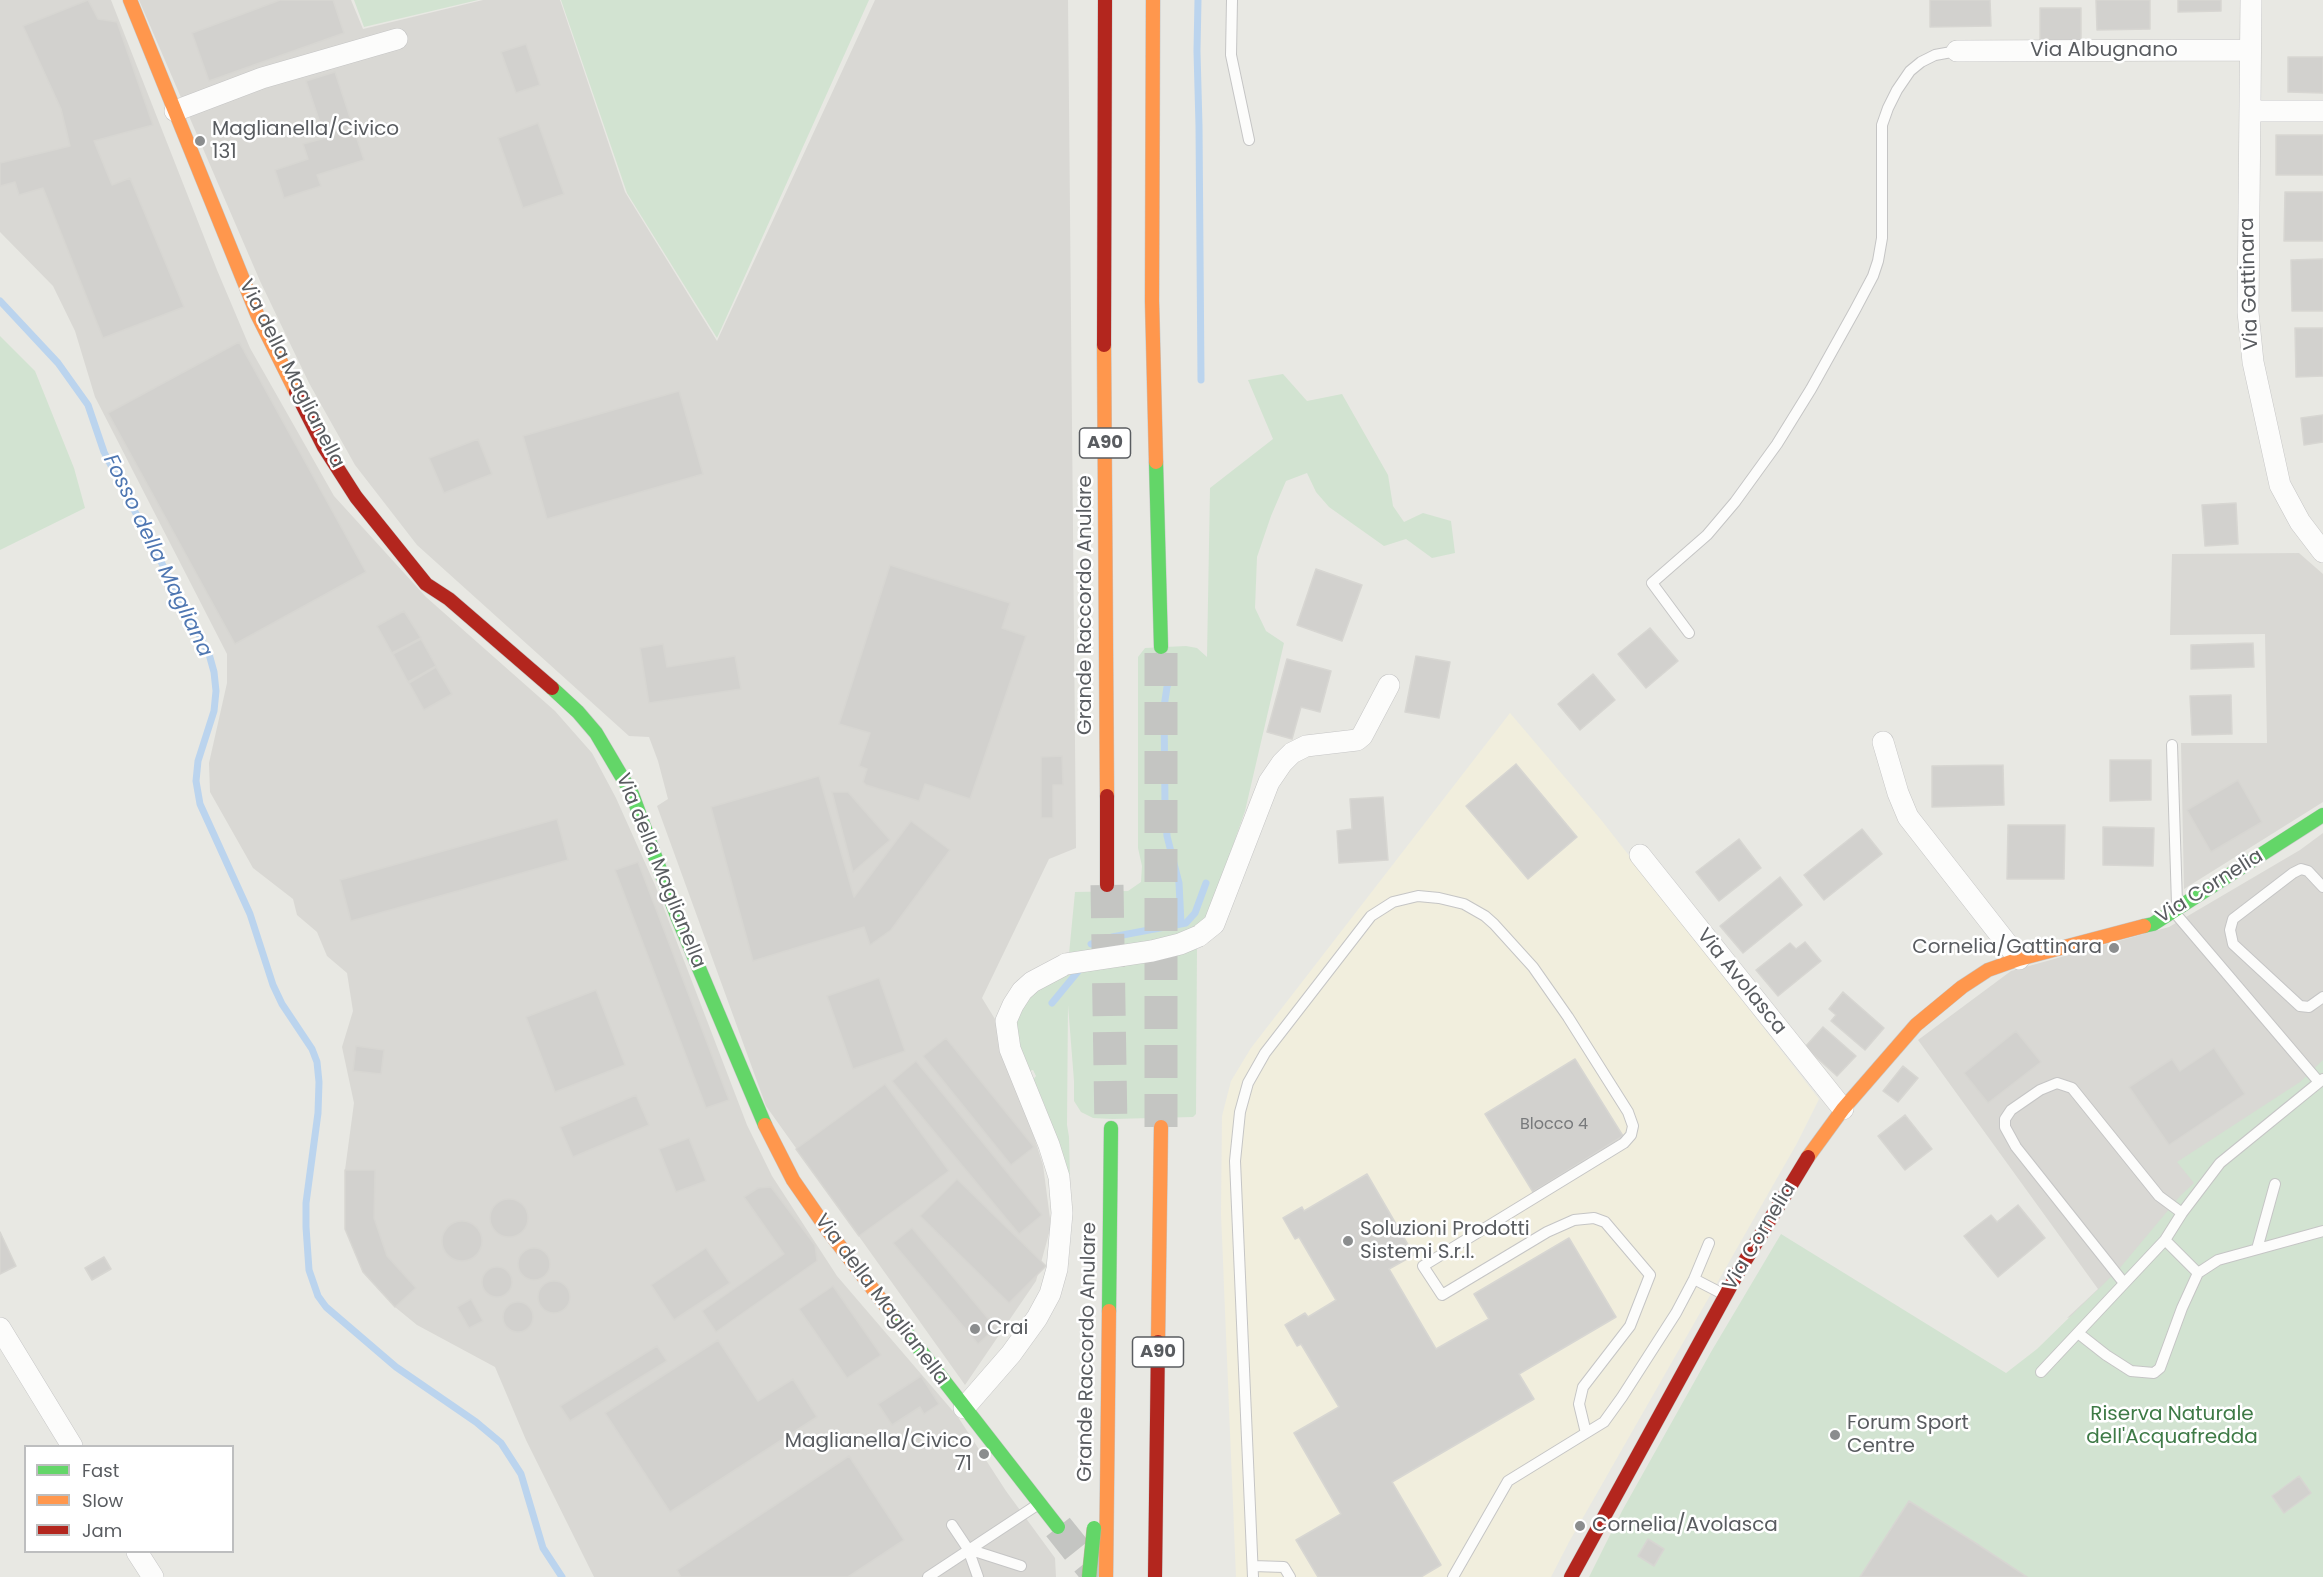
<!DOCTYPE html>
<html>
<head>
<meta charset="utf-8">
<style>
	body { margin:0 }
	#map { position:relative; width:2323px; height:1577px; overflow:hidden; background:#e8e8e3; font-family:Poppins,sans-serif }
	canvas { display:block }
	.legend { position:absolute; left:24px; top:1445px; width:210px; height:108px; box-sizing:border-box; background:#fff; border:2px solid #bdbebf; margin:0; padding:8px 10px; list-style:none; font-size:18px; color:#595c60 }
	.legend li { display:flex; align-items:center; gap:12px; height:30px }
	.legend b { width:30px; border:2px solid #bdbebf }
</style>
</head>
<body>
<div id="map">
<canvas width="2323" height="1577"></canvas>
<ul class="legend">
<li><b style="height:8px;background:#63d668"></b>Fast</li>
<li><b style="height:8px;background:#ff974d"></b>Slow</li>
<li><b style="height:8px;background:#b3261e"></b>Jam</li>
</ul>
</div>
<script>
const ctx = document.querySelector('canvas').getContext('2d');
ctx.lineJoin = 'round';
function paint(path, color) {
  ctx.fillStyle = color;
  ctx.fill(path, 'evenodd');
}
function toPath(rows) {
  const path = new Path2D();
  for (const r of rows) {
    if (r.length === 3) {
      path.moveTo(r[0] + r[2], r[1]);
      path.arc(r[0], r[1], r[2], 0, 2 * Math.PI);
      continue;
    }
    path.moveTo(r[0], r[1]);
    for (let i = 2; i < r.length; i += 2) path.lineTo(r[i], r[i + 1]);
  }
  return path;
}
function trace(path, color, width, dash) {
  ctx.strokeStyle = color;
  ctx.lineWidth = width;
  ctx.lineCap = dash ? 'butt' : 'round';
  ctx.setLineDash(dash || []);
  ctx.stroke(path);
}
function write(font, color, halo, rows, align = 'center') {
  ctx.font = font + ' Poppins,sans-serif';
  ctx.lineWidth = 5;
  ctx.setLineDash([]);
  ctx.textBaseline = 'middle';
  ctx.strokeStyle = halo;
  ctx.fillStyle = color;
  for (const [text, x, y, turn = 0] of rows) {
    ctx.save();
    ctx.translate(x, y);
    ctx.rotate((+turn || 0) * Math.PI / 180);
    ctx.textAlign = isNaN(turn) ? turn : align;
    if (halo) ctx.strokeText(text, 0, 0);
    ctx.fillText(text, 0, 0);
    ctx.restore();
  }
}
const commercial = toPath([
	[1510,713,1602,821,1819,1099,1796,1145,1569,1542,1551,1577,1236,1577,1221,1214,1222,1116,1231,1081,1251,1048]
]);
const industrial = toPath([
	[0,0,111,0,217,270,250,348,334,496,426,597,555,711,592,753,616,798,655,885,747,1125,772,1176,837,1276,958,1417,1006,1491,1055,1558,1056,1577,594,1577,526,1440,495,1367,417,1325,395,1307,363,1272,345,1229,345,1170,354,1103,342,1047,353,1011,347,973,327,956,317,932,297,915,293,899,253,868,210,792,209,763,227,683,227,654,95,397,75,331,53,286,0,232],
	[139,0,351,0,363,29,483,0,560,0,625,192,717,341,875,0,1068,0,1076,848,1049,859,982,998,998,1024,1043,1165,1051,1226,1036,1281,965,1385,766,1106,657,806,668,799,658,761,649,737,629,736,417,545,355,465,309,383,260,281],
	[2299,553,2323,574,2323,802,2184,889,2181,743,2267,743,2265,634,2170,635,2172,554],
	[2323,833,2323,1245,2067,1318,2098,1289,1918,1040,2011,971,2169,927,2300,850]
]);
const green = toPath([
	[354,0,478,0,364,27],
	[561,0,869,0,717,338,627,193],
	[0,336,35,371,74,468,85,508,0,550],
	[1283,374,1307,401,1342,394,1388,475,1393,506,1404,522,1423,513,1451,521,1455,553,1432,558,1406,539,1384,546,1329,507,1316,492,1307,473,1286,481,1271,516,1257,557,1255,608,1266,631,1284,643,1245,811,1209,914,1191,930,1159,940,1069,954,1075,892,1128,891,1141,882,1142,866,1138,848,1138,657,1145,648,1186,646,1197,648,1207,657,1210,488,1273,439,1248,380],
	[1197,947,1196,1114,1193,1117,1112,1119,1093,1118,1081,1112,1074,1101,1074,1081,1068,1005,1067,1125,1069,1137,1070,1180,1045,1106,1033,1080,1036,1076,1033,1070,1028,1071,1022,1056,1015,1016,1035,988,1068,971],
	[2323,1060,2323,1577,1589,1577,1622,1511,1711,1352,1781,1234,2006,1373,2037,1349,2119,1269,2180,1196,2194,1183,2177,1162,2300,1082]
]);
const stream = toPath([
	[1198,0,1197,51,1199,126,1201,380],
	[0,301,58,363,88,405,104,452,209,654,214,672,216,691,214,711,198,761,196,781,200,804,250,914,273,985,282,1004,312,1049,317,1062,319,1082,318,1113,306,1203,306,1227,309,1270,318,1296,326,1307,396,1367,476,1422,501,1443,521,1474,543,1548,562,1577],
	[1173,672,1167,687,1164,707,1165,805,1167,836,1179,883,1181,924],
	[1091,944,1112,937,1186,923,1195,913,1206,883],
	[1052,1003,1080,969]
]);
const building = toPath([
	[88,0,98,19,117,22,153,125,94,141,112,185,130,178,184,307,103,338,43,188,19,195,15,182,0,186,0,163,70,146,61,109,23,26,88,0],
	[280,0,333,0,344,33,209,81,192,33,280,0],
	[1930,0,1990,0,1991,26,1930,27,1930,0],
	[2096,0,2150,0,2150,29,2097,30,2096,0],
	[2178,0,2221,0,2221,11,2178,12,2178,0],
	[2040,8,2081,8,2081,42,2040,42,2040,8],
	[526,44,540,85,516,93,501,52,526,44],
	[2288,57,2323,57,2323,93,2288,92,2288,57],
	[335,72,364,160,317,175,321,186,284,198,275,170,308,159,303,144,325,138,306,81,335,72],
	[538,123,564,194,523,208,498,138,538,123],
	[2276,135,2323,135,2323,175,2276,175,2276,135],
	[2285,192,2323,192,2323,241,2284,241,2285,192],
	[2323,259,2323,311,2292,311,2291,260,2323,259],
	[2295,328,2323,328,2323,376,2296,377,2295,328],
	[239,342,366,572,235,644,108,413,239,342],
	[679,391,703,474,547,519,523,436,679,391],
	[2323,415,2323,442,2304,445,2301,418,2323,415],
	[478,439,492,474,444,493,429,458,478,439],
	[2236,503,2238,544,2205,546,2202,505,2236,503],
	[890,565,1010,603,1002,628,1026,636,970,799,925,784,919,801,866,785,863,782,867,769,859,766,870,733,839,724,890,565],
	[1316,569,1362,585,1342,641,1297,625,1316,569],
	[404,611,421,638,392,653,377,626,404,611],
	[1650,628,1678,661,1646,688,1618,654,1650,628],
	[421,639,436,666,408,682,393,654,421,639],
	[2253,643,2254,667,2191,669,2191,645,2253,643],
	[663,644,667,667,735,656,741,689,649,703,640,648,663,644],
	[1416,656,1450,662,1439,718,1405,712,1416,656],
	[1287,659,1331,671,1320,712,1301,707,1292,739,1267,732,1287,659],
	[436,667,452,694,424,710,409,683,436,667],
	[1593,674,1615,700,1580,730,1558,704,1593,674],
	[2231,695,2232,734,2192,735,2190,696,2231,695],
	[1062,756,1063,785,1053,785,1053,818,1041,818,1041,757,1062,756],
	[2110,760,2151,760,2151,800,2110,801,2110,760],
	[1516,764,1577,837,1528,879,1466,806,1516,764],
	[2003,765,2004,805,1932,807,1932,766,2003,765],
	[819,776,854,897,911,821,950,850,891,930,870,945,864,927,753,961,711,807,819,776],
	[2238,780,2262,822,2211,852,2187,810,2238,780],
	[832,792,848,792,890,840,853,872,832,792],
	[1383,797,1388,860,1339,863,1337,831,1352,829,1350,799,1383,797],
	[557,819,568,860,351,921,340,880,557,819],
	[2008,825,2065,825,2064,879,2007,879,2008,825],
	[2103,827,2154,828,2153,866,2103,865,2103,827],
	[1862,829,1882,854,1824,900,1804,875,1862,829],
	[1739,839,1761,868,1719,901,1696,872,1739,839],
	[638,862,729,1100,706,1108,615,870,638,862],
	[1780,877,1802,905,1743,953,1720,926,1780,877],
	[1805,942,1821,961,1778,996,1756,970,1790,943,1796,949,1805,942],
	[879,978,905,1051,853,1069,827,996,879,978],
	[596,990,625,1065,555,1092,526,1017,596,990],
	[1843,992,1884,1028,1865,1050,1831,1021,1836,1015,1829,1009,1843,992],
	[1823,1027,1856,1056,1837,1076,1805,1047,1823,1027],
	[2016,1031,2041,1062,1988,1103,1964,1073,2016,1031],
	[946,1038,1034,1147,1011,1165,923,1056,946,1038],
	[356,1046,384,1050,381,1074,353,1071,356,1046],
	[2214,1048,2245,1094,2169,1145,2129,1087,2172,1059,2180,1071,2214,1048],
	[1575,1059,1623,1136,1533,1192,1485,1114,1575,1059],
	[916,1061,1042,1215,1019,1234,892,1081,916,1061],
	[1903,1066,1918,1078,1898,1102,1883,1091,1903,1066],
	[885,1084,949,1171,859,1236,796,1149,885,1084],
	[636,1095,649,1125,573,1157,560,1127,636,1095],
	[1905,1115,1932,1149,1905,1170,1878,1136,1905,1115],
	[689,1138,706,1181,676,1192,659,1149,689,1138],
	[345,1170,375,1170,374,1218,387,1256,416,1288,395,1307,363,1272,345,1229,345,1170],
	[1367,1174,1414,1255,1389,1269,1436,1349,1489,1319,1474,1294,1569,1238,1616,1317,1519,1374,1534,1399,1392,1482,1441,1565,1421,1577,1318,1577,1296,1540,1341,1514,1294,1433,1339,1407,1301,1344,1297,1346,1285,1325,1305,1313,1308,1317,1336,1300,1299,1237,1295,1239,1283,1218,1302,1207,1304,1211,1367,1174],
	[957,1179,1046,1266,1009,1303,920,1216,957,1179],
	[771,1187,815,1245,817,1261,716,1332,702,1311,784,1254,744,1197,758,1188,771,1187],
	[509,1218,19],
	[2018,1205,2045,1238,1998,1277,1964,1236,1991,1215,1997,1222,2018,1205],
	[462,1241,20],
	[912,1228,996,1328,978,1344,893,1243,912,1228],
	[0,1232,16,1266,0,1274,0,1232],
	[706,1248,730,1283,674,1320,651,1285,706,1248],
	[534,1264,16],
	[104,1257,111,1269,92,1280,85,1268,104,1257],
	[497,1282,15],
	[554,1297,16],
	[833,1286,881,1355,847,1378,799,1309,833,1286],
	[471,1299,483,1321,469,1328,457,1307,471,1299],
	[518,1317,15],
	[718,1340,758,1401,793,1379,817,1417,670,1512,605,1413,718,1340],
	[657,1346,667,1361,570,1421,560,1406,657,1346],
	[921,1376,939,1404,924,1414,920,1407,892,1425,878,1404,921,1376],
	[849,1456,904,1540,848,1577,681,1577,677,1570,849,1456],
	[2299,1476,2311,1493,2284,1513,2272,1496,2299,1476],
	[1909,1501,1974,1542,2027,1577,1860,1577,1909,1501],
	[1648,1539,1664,1549,1654,1566,1638,1556,1648,1539]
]);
const secondaryTunnel = toPath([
	[1058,1527,1098,1577]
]);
const highwayTunnel = toPath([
	[1107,885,1111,1128],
	[1161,1127,1161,647]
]);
const lane = toPath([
	[1232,0,1231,55,1249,140],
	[1689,633,1652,583,1707,535,1735,502,1777,444,1811,389,1855,310,1873,276,1878,261,1882,238,1882,125,1888,108,1897,90,1910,71,1921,62,1935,55,1957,51],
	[2172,745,2177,904],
	[2323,887,2308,871,2301,869,2293,873,2233,919,2230,930,2233,944,2300,1006,2309,1007,2323,997],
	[2175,913,2319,1082],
	[2165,1240,2198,1273],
	[2257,1249,2275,1184],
	[1694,1279,1723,1294],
	[2124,1283,2016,1147,2005,1127,2005,1119,2011,1110,2040,1090,2057,1083,2072,1088,2159,1196,2182,1213],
	[2078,1333,2106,1355,2131,1371,2154,1373,2160,1368,2182,1308,2198,1273,2218,1260,2323,1231],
	[2041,1372,2165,1240,2182,1213,2220,1163,2323,1079],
	[1586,1433,1604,1422,1622,1397,1676,1313,1694,1279,1709,1243],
	[952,1525,968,1549,978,1577],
	[968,1549,1021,1566],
	[1253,1566,1284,1567,1290,1577],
	[928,1577,1037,1505],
	[1253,1577,1235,1161,1240,1112,1248,1083,1265,1053,1371,916,1393,902,1418,896,1439,898,1464,904,1485,916,1494,924,1533,967,1568,1017,1628,1112,1633,1126,1631,1135,1624,1143,1423,1266,1442,1295,1547,1232,1574,1220,1594,1218,1605,1222,1650,1275,1630,1326,1583,1387,1579,1404,1586,1433,1508,1481,1453,1577]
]);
const street = toPath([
	[2251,0,2248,312,2253,362,2280,485,2300,522,2323,552],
	[1957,51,2250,50],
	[175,111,262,78,397,39],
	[2250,111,2323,111],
	[1883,742,1898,793,1908,817,2019,959],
	[1640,855,1843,1109],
	[1199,936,1214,924,1269,782,1282,763,1292,753,1306,746,1357,740,1362,736,1389,685],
	[0,1328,72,1446],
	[964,1408,1011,1354,1037,1318,1050,1294,1057,1269,1062,1213,1059,1177,1049,1145,1010,1049,1006,1021,1013,1005,1022,991,1032,982,1066,964],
	[137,1552,153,1577]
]);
const fast = toPath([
	[1156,462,1161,647],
	[552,688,578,712,596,733,632,794,677,916,765,1125],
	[2144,926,2153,924,2323,815],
	[1109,1311,1111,1128],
	[892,1314,1058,1527]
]);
const slow = toPath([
	[130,0,257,314,296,392],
	[1153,0,1152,301,1156,462],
	[1104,345,1107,796],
	[765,1125,793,1180,829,1232,892,1314],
	[1808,1157,1843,1109,1916,1025,1962,987,1988,970,2019,959,2144,926],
	[1158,1342,1161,1127],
	[1106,1577,1109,1311]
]);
const jam = toPath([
	[1104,345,1105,0],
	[296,392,324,447,356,497,426,584,449,599,552,688],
	[1107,796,1107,885],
	[1155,1577,1158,1342],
	[1571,1577,1740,1269,1808,1157]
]);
const streetBridge = toPath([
	[1066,964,1152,951,1180,944,1199,936]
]);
const fastBridge = toPath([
	[1089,1577,1094,1528]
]);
const markers = [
	[200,141,6,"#8b8d8e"],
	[2114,948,6,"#8b8d8e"],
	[1348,1241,6,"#8b8d8e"],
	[975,1329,6,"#8b8d8e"],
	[1835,1435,6,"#8b8d8e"],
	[984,1454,6,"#8b8d8e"],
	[1580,1526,6,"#8b8d8e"]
];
const numberNames = [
	["Blocco 4",1554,1125]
];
const shields = [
	[1105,443,51],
	[1158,1352,51]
];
const shieldNames = [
	["A90",1105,443],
	["A90",1158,1352]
];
const streetNames = [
	["Via Albugnano",2104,51],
	["Via Gattinara",2250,284,-92],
	["Via della Maglianella",291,374,63],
	["Grande Raccordo Anulare",1086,605,-90],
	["Via della Maglianella",660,871,68],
	["Via Cornelia",2210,887,-32],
	["Via Avolasca",1741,982,51],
	["Via Cornelia",1760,1237,-59],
	["Via della Maglianella",881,1300,53],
	["Grande Raccordo Anulare",1088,1352,-89]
];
const poiNames = [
	["Maglianella/Civico",212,130],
	["131",212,153],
	["Cornelia/Gattinara",2102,948,"right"],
	["Soluzioni Prodotti",1360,1230],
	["Sistemi S.r.l.",1360,1253],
	["Crai",987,1329],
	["Forum Sport",1847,1424],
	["Centre",1847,1447],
	["Maglianella/Civico",972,1442,"right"],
	["71",972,1465,"right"],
	["Cornelia/Avolasca",1592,1526]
];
const parkNames = [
	["Riserva Naturale",2172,1415],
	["dell'Acquafredda",2172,1438]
];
const waterNames = [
	["Fosso della Magliana",157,556,64]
];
paint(commercial, '#f1eedd');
paint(industrial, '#d9d8d4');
paint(green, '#d2e3d1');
trace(stream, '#bbd4ee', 7);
paint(building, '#d2d1ce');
trace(building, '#d7d6d2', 1.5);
trace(secondaryTunnel, '#c4c5c2', 30, [30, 15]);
trace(highwayTunnel, '#c4c5c2', 33, [33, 16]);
trace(lane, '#c5c5c5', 12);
trace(street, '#c5c5c5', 22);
trace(fast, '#c5c6c6', 15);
trace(slow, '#c5c6c6', 15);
trace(jam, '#c5c6c6', 15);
trace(lane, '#fcfcfb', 10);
trace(street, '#fcfcfb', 21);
trace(fast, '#63d668', 14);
trace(slow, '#ff974d', 14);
trace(jam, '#b3261e', 14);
trace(streetBridge, '#c5c5c5', 22, []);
trace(fastBridge, '#bab296', 15, []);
trace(streetBridge, '#fcfcfb', 21);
trace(fastBridge, '#63d668', 14);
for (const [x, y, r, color] of markers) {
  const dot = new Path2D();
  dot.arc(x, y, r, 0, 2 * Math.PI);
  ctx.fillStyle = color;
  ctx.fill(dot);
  trace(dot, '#fff', 2);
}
write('16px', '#787a7c', null, numberNames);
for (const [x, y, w] of shields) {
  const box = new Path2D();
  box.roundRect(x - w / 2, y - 15, w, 30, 4.5);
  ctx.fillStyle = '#fff';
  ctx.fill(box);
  trace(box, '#595c60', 1.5);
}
write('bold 18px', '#595c60', null, shieldNames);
write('20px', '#595c60', '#fff', streetNames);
write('20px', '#595c60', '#fff', poiNames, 'left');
write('20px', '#3e7a46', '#fff', parkNames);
write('italic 21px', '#4f77b2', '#fff', waterNames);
</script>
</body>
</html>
